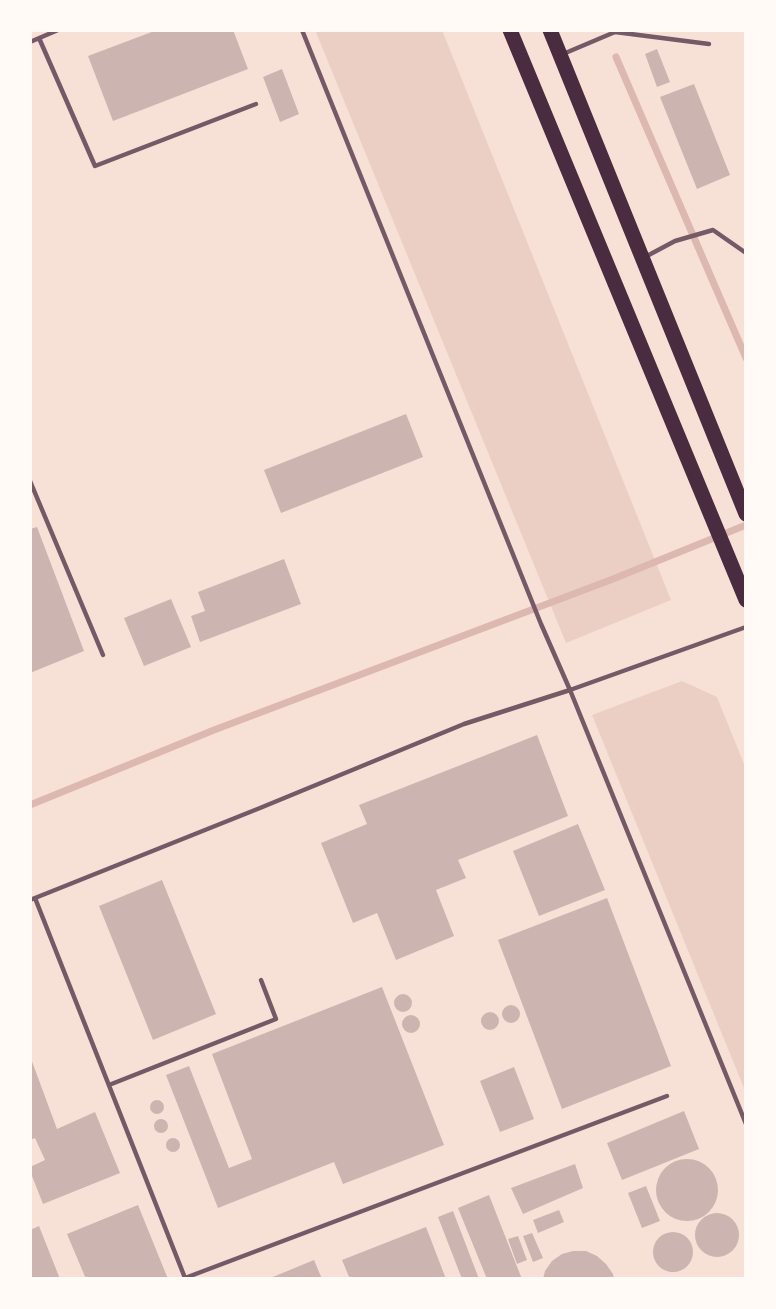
<!DOCTYPE html>
<html>
<head>
<meta charset="utf-8">
<style>
	body { margin:0 }
	#map { position:relative; width:776px; height:1309px; overflow:hidden; background:#f7e1d7; font-family:Barlow,sans-serif }
	canvas { display:block }
	.frame { position:absolute; inset:0; border:32px solid #fffaf5; pointer-events:none }
</style>
</head>
<body>
<div id="map">
<canvas width="776" height="1309"></canvas>
<div class="frame"></div>
</div>
<script>
const ctx = document.querySelector('canvas').getContext('2d');
ctx.lineJoin = 'round';
function paint(path, color) {
  ctx.fillStyle = color;
  ctx.fill(path, 'evenodd');
}
function toPath(rows) {
  const path = new Path2D();
  for (const r of rows) {
    if (r.length === 3) {
      path.moveTo(r[0] + r[2], r[1]);
      path.arc(r[0], r[1], r[2], 0, 2 * Math.PI);
      continue;
    }
    path.moveTo(r[0], r[1]);
    for (let i = 2; i < r.length; i += 2) path.lineTo(r[i], r[i + 1]);
  }
  return path;
}
function trace(path, color, width, dash) {
  ctx.strokeStyle = color;
  ctx.lineWidth = width;
  ctx.lineCap = dash ? 'butt' : 'round';
  ctx.setLineDash(dash || []);
  ctx.stroke(path);
}
const green = toPath([
	[315,30,442,30,671,600,566,643],
	[682,681,717,697,746,769,746,1093,592,715]
]);
const stream = toPath([
	[616,57,746,358],
	[30,805,214,730,613,579,746,525]
]);
const building = toPath([
	[157,30,233,30,248,69,113,121,88,56],
	[657,49,670,82,657,87,645,54],
	[282,69,299,114,280,122,263,77],
	[694,84,730,175,697,189,660,97],
	[406,414,423,457,281,513,264,470],
	[37,527,84,651,30,673,30,529],
	[284,559,301,604,200,642,191,616,205,611,198,592],
	[171,599,191,647,144,666,124,618],
	[537,735,568,816,458,860,466,878,436,890,454,936,396,960,377,913,353,923,321,843,367,824,359,805],
	[578,824,605,890,539,916,513,851],
	[162,880,216,1014,153,1040,99,906],
	[607,898,671,1066,562,1109,498,940],
	[382,987,444,1145,343,1184,334,1162,218,1208,166,1075,189,1066,229,1168,252,1159,212,1054],
	[403,1003,9],
	[511,1014,9],
	[490,1021,9],
	[411,1024,9],
	[30,1056,57,1129,95,1112,120,1173,43,1204,30,1171,30,1167,45,1160,35,1138,30,1140],
	[514,1067,534,1119,500,1132,480,1081],
	[157,1107,7],
	[684,1111,699,1149,622,1180,607,1143],
	[161,1126,7],
	[173,1145,7],
	[687,1190,31],
	[575,1164,583,1188,523,1214,511,1188],
	[646,1186,660,1221,642,1228,628,1193],
	[489,1195,516,1264,522,1279,487,1279,458,1208],
	[138,1205,168,1279,86,1279,67,1234],
	[559,1210,564,1222,538,1233,533,1220],
	[453,1211,479,1279,462,1279,438,1217],
	[717,1235,22],
	[39,1226,60,1279,30,1279,30,1230],
	[426,1227,446,1279,350,1279,342,1260],
	[673,1252,20],
	[532,1233,543,1258,533,1262,523,1236],
	[518,1236,527,1260,517,1264,508,1239],
	[573,1251,586,1251,597,1256,606,1264,613,1274,614,1279,543,1279,545,1271,552,1261,562,1254],
	[314,1260,322,1279,268,1279]
]);
const service = toPath([
	[302,30,541,624,570,690,746,1124],
	[39,38,95,166,256,104],
	[30,42,58,30],
	[563,54,615,32,709,44],
	[645,257,675,241,713,230,746,253],
	[30,481,103,655],
	[35,898,185,1278,667,1096],
	[30,900,260,808,464,724,570,690,746,627],
	[109,1085,276,1019,261,980]
]);
const primary = toPath([
	[510,30,746,600],
	[550,30,746,514]
]);
paint(green, '#ebcfc5');
trace(stream, '#dcb8b0', 7);
paint(building, '#ccb4b1');
trace(service, '#755966', 4.5);
trace(primary, '#4a2c40', 15);
</script>
</body>
</html>
